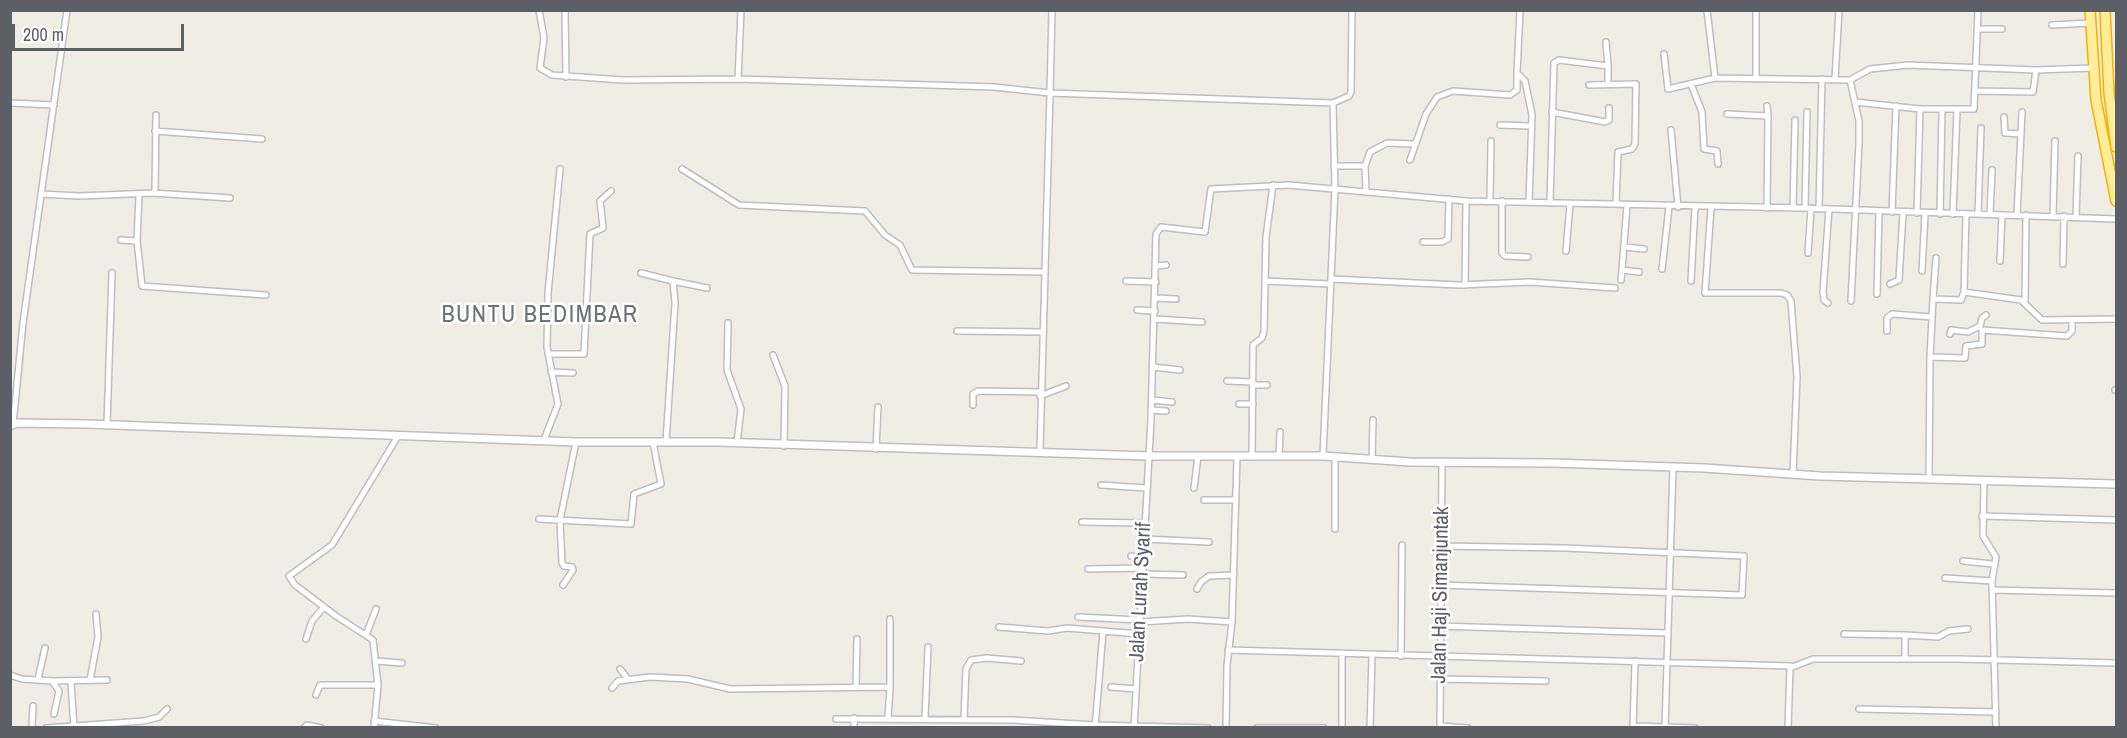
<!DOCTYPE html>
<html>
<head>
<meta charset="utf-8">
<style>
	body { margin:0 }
	#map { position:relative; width:2127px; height:738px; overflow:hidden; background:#f0eee4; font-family:"Archivo Narrow",sans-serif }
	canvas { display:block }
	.frame { position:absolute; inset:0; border:12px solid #5c6066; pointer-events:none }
	.scale { position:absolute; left:12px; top:24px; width:172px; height:27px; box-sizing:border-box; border:3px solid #5c6066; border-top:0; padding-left:8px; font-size:18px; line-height:21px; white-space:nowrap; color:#5c6066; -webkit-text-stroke:4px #fff; paint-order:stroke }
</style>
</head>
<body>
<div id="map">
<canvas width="2127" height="738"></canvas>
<div class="frame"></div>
<div class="scale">200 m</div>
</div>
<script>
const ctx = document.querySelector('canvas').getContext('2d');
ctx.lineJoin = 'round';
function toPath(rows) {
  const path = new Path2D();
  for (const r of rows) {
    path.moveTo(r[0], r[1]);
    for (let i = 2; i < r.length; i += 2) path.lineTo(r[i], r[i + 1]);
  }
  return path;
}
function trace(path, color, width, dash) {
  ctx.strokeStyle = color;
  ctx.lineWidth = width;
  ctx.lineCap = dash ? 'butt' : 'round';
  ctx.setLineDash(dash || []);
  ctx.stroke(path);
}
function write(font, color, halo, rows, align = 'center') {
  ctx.font = font + ' "Archivo Narrow",sans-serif';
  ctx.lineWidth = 5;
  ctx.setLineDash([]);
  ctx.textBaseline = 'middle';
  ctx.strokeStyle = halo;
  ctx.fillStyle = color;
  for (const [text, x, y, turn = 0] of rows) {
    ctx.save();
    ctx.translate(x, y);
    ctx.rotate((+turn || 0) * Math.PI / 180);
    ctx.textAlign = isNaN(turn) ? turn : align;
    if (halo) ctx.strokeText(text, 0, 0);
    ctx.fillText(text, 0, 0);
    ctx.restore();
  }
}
const minor = toPath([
	[539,10,544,38,540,68,552,75,623,80,738,79,994,87,1050,93,1052,10],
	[565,10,566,77],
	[1520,10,1517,73,1525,81,1532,115,1529,202],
	[1707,10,1715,78],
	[1756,10,1756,78],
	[2052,25,2090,23],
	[1977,29,2002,29],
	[1664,54,1668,89,1715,78,1850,80,1870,69,1908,65,2036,70,2093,68],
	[1608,66,1608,84],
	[738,79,741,10],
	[1835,79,1839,10],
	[1850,80,1859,121,1859,143,1851,301],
	[1691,84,1702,112,1704,149,1717,151,1718,164],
	[1589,85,1636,84,1635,144,1632,149,1618,152,1616,203],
	[1975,91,2033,92,2036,70],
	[1855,102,1920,109,1974,109,1978,10],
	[10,103,54,105],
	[1552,112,1605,122,1609,120,1609,108],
	[1727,114,1768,116,1767,106],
	[2004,117,2005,133,2021,134],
	[1500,125,1531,126],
	[1671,130,1678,207],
	[155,131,262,139],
	[1410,160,1426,114,1437,97,1453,91,1510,95,1517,90,1517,73],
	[1334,166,1365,166],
	[682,169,739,205,865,211,885,235,900,245,912,270,1044,272],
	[1366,191,1365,166,1370,152,1387,143,1414,144],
	[155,193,156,115],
	[41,194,79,196,153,193,230,198],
	[139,195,137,241,142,286,266,295],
	[1490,200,1491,141],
	[1502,201,1502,253,1505,256,1528,257],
	[1550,203,1554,63,1559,60,1608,66,1606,42],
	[1627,205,1622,270,1639,272],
	[1711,208,1705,293,1781,293,1787,295,1791,301,1797,377,1793,474],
	[1767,208,1768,116],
	[1793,208,1795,120],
	[1805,208,1807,112],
	[1819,209,1822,79],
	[1892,212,1896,106],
	[1917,213,1920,109],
	[1940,214,1942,110],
	[1953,214,1957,110],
	[1978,214,1981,128],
	[1990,214,1992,170],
	[2017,215,2022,112],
	[2053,216,2055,141],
	[2076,217,2078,156],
	[121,240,137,241],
	[1423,242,1442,242,1448,239,1449,199],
	[1625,247,1644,249],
	[1566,251,1570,204],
	[1808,253,1811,208],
	[2000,261,2002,215],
	[2063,264,2064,216],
	[1156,266,1166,265],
	[1662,269,1669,207],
	[1922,271,1925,214],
	[641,273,673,281,675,303,666,442],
	[1331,279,1459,285,1530,282,1615,288],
	[1621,280,1622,270],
	[673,281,707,288],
	[1126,281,1156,282],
	[1265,281,1330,284],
	[1691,281,1695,207],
	[1890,284,1899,280,1903,213],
	[1465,285,1466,201],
	[1964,292,2021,300,2042,320,2116,319],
	[1877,294,1879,211],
	[1156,298,1176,299],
	[1933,299,1936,258],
	[2025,301,2026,215],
	[1828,303,1824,300,1823,292,1829,209],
	[1137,310,1155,311],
	[1155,319,1202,322],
	[728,323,727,370,741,409,737,443],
	[957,331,1042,332],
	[1887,331,1887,318,1892,314,1932,317],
	[1950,334,1951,330,1968,332,1980,326,1982,318,1986,315],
	[548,354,584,354,590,234,603,228,600,201,611,191],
	[773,355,785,386,784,446],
	[1930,357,1965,358,1966,346,1982,344,1982,330,2067,336,2072,331,2072,321],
	[1153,367,1180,370],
	[551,372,573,373],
	[1227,381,1253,382],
	[1253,385,1267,385],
	[2115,390,2116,390],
	[1040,396,1066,386],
	[1152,400,1172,402],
	[1239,404,1253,404],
	[973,405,973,394,978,391,1040,392],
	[1151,410,1166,411],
	[13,425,23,323,67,10],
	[107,425,112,273],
	[544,440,558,404,547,347,548,293,560,169],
	[876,449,878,407],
	[1040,451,1050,93,1333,103],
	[1279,456,1280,432],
	[1323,456,1335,189,1333,103,1349,96,1351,92,1352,10],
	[1252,457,1253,345,1262,338,1264,331,1266,237,1273,185],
	[1335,457,1335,529],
	[1372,460,1373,420],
	[1929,479,1930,357,1933,299,1961,300,1964,292,1966,214],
	[1984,480,1983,536,1996,557,1992,581,1996,728],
	[1101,485,1146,488],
	[1194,488,1198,456],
	[1204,500,1236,500],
	[1982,516,2116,520],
	[539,519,631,524,634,494,661,484,653,442],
	[1082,522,1145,523],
	[1144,539,1209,542],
	[1131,556,1143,557],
	[1963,561,1993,564],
	[1088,569,1142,568],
	[1142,574,1183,575],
	[1945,578,1992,581],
	[563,585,573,570,572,567,564,566,562,563,560,520,576,442],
	[1440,585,1742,595,1744,556,1565,548,1442,546],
	[1197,589,1201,582,1209,576,1234,575],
	[1992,590,2116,593],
	[1078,617,1140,620],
	[1140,622,1188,619,1232,622,1237,457],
	[1439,626,1667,633],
	[999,627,1048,631,1067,628,1139,634],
	[1844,634,1905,635,1905,659],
	[366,635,376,609],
	[1905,635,1938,637,1949,631,1968,629],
	[306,639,312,621,324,607],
	[1228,650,1791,666],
	[1401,656,1402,545],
	[377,661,402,663],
	[620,669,628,679],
	[10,675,22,679,52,681,107,680],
	[38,679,45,648],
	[1441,679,1546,681],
	[90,680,98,637,96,614],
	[52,681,59,691,54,714],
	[71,682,74,728],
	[1111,687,1136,689],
	[612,688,618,681,650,677,688,679,730,689,890,687,890,619],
	[856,688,857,639],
	[316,695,320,685,378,685],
	[1859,709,1996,712],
	[888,718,890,687],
	[925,718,928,647],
	[836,719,1012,720,1095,725,1208,728],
	[964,719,966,669,971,660,987,658,1021,661],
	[374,721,436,728],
	[1440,726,1468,728],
	[1633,726,1695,728],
	[32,728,33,706],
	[46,728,144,721,159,717,167,709],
	[304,728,307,725,321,728],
	[374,728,378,685,373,640,336,616,295,585,289,576,332,545,398,436],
	[854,728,854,718],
	[1095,728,1103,632],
	[1134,728,1151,419,1156,234,1161,227,1205,232,1211,189,1289,185,1466,201,1805,208,2116,219],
	[1226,728,1227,665,1232,622],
	[1257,728,1324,728],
	[1342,728,1342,655],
	[1370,728,1372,656],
	[1440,728,1442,462],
	[1633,728,1635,661],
	[1665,728,1673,468],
	[1788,728,1790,668,1813,659,1958,659,2116,663]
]);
const tertiary = toPath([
	[10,426,17,423,87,424,576,442,718,442,1148,456,1323,456,1410,462,1553,463,1704,468,1820,476,2116,484]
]);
const trunk = toPath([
	[2090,10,2096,100,2116,201],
	[2105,10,2109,93,2116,147]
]);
const streetNames = [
	["Jalan Lurah Syarif",1141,592,-87],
	["Jalan Haji Simanjuntak",1441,595,-89]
];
const quarterNames = [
	["BUNTU BEDIMBAR",540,316]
];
trace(minor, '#bcbec4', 8);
trace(tertiary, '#bcbec4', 10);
trace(trunk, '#f4b100', 12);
trace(minor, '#fff', 5);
trace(tertiary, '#fff', 7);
trace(trunk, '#ffed9b', 9);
write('21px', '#5c6066', '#fff', streetNames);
ctx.letterSpacing = '1.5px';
write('24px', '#6d7278', '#fff', quarterNames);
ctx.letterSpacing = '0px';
</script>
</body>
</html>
